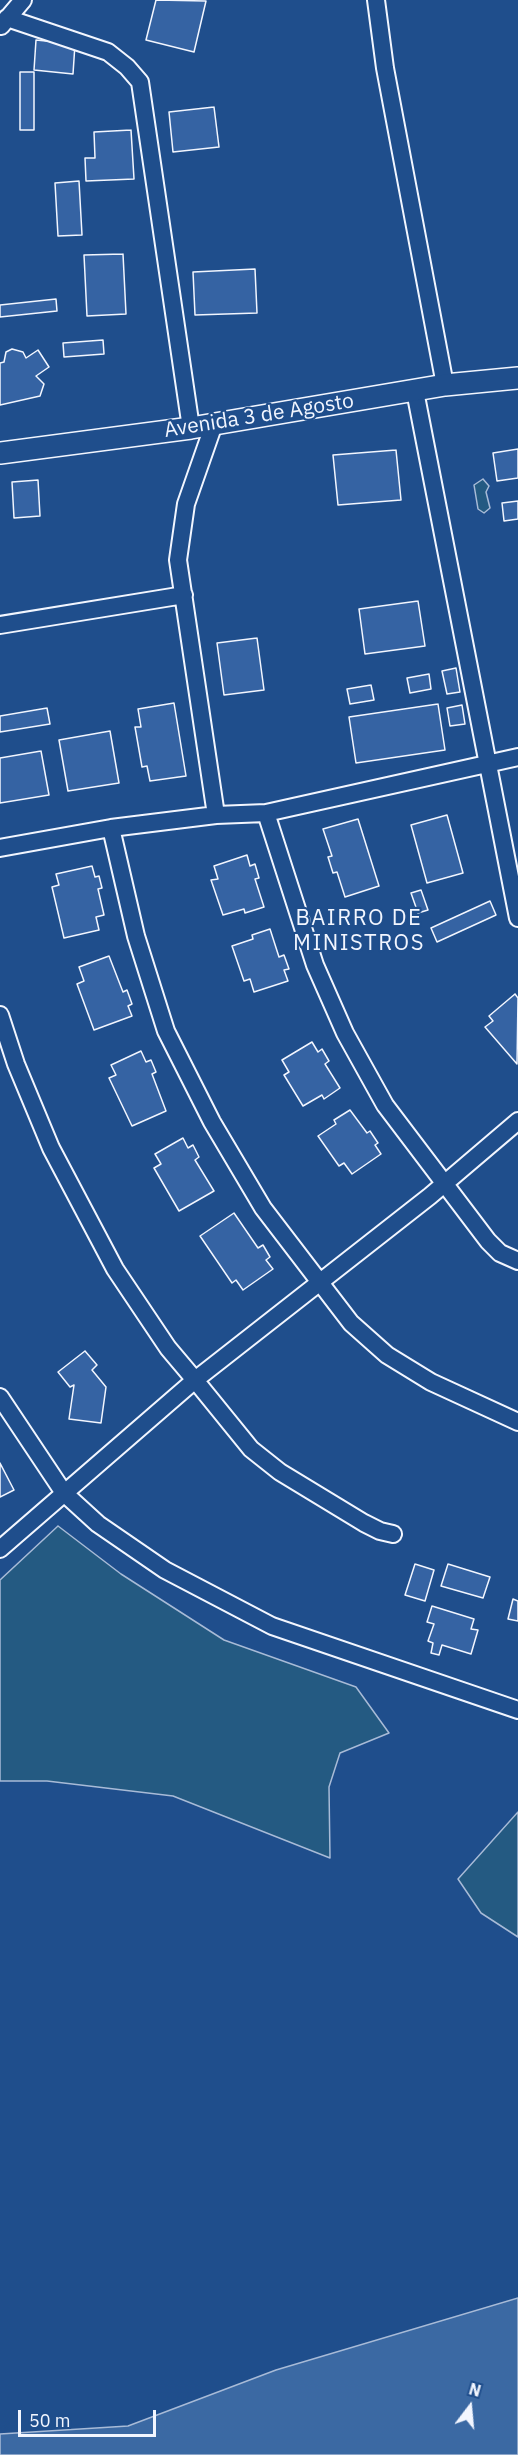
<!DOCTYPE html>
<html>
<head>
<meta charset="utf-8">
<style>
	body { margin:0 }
	#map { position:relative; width:518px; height:2455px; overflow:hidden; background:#1f4e8c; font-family:"IBM Plex Sans",sans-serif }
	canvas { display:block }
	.north { position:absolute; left:440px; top:2377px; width:60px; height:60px; -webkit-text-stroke:4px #1f4e8c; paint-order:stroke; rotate:16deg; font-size:16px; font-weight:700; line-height:24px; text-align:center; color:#f2f6ff }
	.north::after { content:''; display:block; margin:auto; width:21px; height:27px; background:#f2f6ff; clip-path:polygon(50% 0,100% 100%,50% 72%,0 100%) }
	.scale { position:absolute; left:18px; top:2410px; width:138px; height:27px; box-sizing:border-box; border:3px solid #f2f6ff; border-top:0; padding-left:8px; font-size:18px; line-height:21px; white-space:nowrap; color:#f2f6ff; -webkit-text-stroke:4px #1f4e8c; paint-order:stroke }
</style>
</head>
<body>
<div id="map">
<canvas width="518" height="2455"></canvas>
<div class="north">N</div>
<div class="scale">50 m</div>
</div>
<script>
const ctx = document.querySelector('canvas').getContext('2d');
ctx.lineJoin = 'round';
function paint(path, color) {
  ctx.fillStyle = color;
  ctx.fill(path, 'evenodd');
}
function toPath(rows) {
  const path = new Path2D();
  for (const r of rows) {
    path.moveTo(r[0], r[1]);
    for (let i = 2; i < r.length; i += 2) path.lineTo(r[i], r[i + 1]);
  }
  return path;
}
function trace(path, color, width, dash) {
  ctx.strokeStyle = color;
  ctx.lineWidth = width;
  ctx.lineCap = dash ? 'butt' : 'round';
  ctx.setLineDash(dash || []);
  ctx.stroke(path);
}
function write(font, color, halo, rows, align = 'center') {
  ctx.font = font + ' "IBM Plex Sans",sans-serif';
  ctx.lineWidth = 4.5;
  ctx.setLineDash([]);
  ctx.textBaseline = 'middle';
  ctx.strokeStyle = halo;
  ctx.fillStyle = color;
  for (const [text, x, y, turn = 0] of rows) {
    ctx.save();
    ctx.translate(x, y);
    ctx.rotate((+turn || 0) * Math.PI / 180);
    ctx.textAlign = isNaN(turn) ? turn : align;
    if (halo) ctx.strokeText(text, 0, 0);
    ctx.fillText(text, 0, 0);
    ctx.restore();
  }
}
const green = toPath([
	[483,479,489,486,486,492,490,508,484,513,478,509,474,485,483,479],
	[58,1526,121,1574,224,1640,356,1687,389,1733,340,1753,329,1787,330,1858,173,1796,47,1781,0,1781,0,1580,58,1526],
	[518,1812,518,1937,481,1913,458,1879,518,1812]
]);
const water = toPath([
	[518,2298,518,2455,0,2455,0,2434,128,2426,276,2370,518,2298]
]);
const building = toPath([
	[156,0,206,1,194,52,146,40,156,0],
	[36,40,75,44,73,74,34,70,36,40],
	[20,72,34,72,34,130,20,130,20,72],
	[214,107,219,147,173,152,169,112,214,107],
	[131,130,134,179,86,181,85,158,95,158,94,132,131,130],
	[79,181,82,235,58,236,55,183,79,181],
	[123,254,126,314,87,316,84,255,123,254],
	[255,269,257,313,195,315,193,272,255,269],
	[56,299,57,311,0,317,0,305,56,299],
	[103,340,104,354,64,357,63,343,103,340],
	[12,349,23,352,26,358,38,350,49,367,36,376,44,384,40,396,0,405,0,363,4,362,6,352,12,349],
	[518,449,518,478,497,481,493,453,518,449],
	[396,450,401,500,338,505,333,455,396,450],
	[38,480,40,516,14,518,12,482,38,480],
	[518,501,518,519,504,521,502,503,518,501],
	[418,601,425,646,365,654,359,609,418,601],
	[257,638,264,690,224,695,217,643,257,638],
	[456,668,460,692,447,694,442,671,456,668],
	[429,674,431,689,410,693,407,678,429,674],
	[371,685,374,700,350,704,347,689,371,685],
	[174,703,186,776,150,781,147,766,142,767,135,727,141,727,138,709,174,703],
	[438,704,445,750,356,763,349,717,438,704],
	[462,705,465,724,450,726,447,708,462,705],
	[47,708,50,724,0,732,0,716,47,708],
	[110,731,119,783,68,791,59,740,110,731],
	[41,751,49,795,0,803,0,758,41,751],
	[447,815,463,873,427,883,411,825,447,815],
	[358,819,379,886,345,897,337,872,333,873,328,857,332,856,323,829,358,819],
	[247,855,250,866,255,864,259,878,255,879,264,907,245,913,244,909,223,915,211,880,218,879,214,866,247,855],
	[92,866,95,877,99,876,102,888,98,889,104,915,96,917,99,930,64,938,52,887,59,885,56,874,92,866],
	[421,890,428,910,418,913,411,893,421,890],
	[490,901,496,915,437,942,431,928,490,901],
	[270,929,279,957,284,955,289,969,284,970,288,981,254,992,250,979,244,981,232,946,253,939,252,935,270,929],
	[109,956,123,992,127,990,132,1004,128,1006,132,1016,94,1030,77,984,84,981,79,967,109,956],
	[515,994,518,998,517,1064,485,1027,493,1021,489,1016,515,994],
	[312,1042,318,1052,322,1049,329,1061,325,1064,340,1088,324,1099,322,1095,303,1106,284,1075,289,1072,282,1060,312,1042],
	[141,1051,146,1062,151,1060,156,1072,152,1074,166,1111,132,1126,109,1078,116,1075,111,1065,141,1051],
	[350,1110,367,1133,370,1131,378,1143,375,1145,381,1154,352,1174,344,1163,339,1166,318,1136,336,1124,334,1120,350,1110],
	[183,1138,188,1148,193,1145,199,1157,195,1160,214,1191,179,1211,154,1168,161,1164,155,1154,183,1138],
	[234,1213,258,1248,263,1245,270,1257,266,1260,273,1269,243,1290,236,1280,232,1283,200,1236,234,1213],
	[85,1351,97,1365,92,1370,106,1387,101,1423,69,1419,74,1385,70,1387,58,1372,85,1351],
	[0,1463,14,1490,0,1497,0,1463],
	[415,1564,434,1570,425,1601,405,1595,415,1564],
	[448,1564,490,1577,483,1598,441,1586,448,1564],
	[513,1599,518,1601,518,1621,508,1619,513,1599],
	[432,1606,474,1619,471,1629,478,1630,471,1654,442,1645,439,1655,431,1653,433,1643,428,1641,434,1624,427,1622,432,1606]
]);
const minor = toPath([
	[376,0,385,68,445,385],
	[7,18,108,52,127,67,140,82,191,428],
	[1,26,23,0],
	[415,391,518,918],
	[214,424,186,504,178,560,216,815],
	[0,625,184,595],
	[266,813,315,965,345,1033,385,1105,488,1241,500,1253,518,1261],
	[111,828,136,936,166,1031,212,1122,263,1208,351,1323,387,1355,431,1382,518,1422],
	[0,848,111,828,216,815,266,813,518,757],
	[0,1015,16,1064,51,1148,115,1269,168,1348,195,1380,0,1549],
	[0,1397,64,1493,98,1524,165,1570,272,1626,518,1710],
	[393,1534,380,1531,364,1523,280,1472,251,1449,195,1380,430,1196,518,1121]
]);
const tertiary = toPath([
	[0,453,191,428,445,385,518,378]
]);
const streetNames = [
	["Avenida 3 de Agosto",259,416,-9]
];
const neighbourhoodNames = [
	["BAIRRO DE",359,919],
	["MINISTROS",359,944]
];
paint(green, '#245a82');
trace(green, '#a8bbd7', 1.5);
paint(water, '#3b69a3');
trace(water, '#a8bbd7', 1.5);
paint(building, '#3563a3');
trace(building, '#f2f6ff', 1.5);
trace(minor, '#f2f6ff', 20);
trace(tertiary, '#f2f6ff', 24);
trace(minor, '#1f4e8c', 16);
trace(tertiary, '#1f4e8c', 21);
write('21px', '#f2f6ff', '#1f4e8c', streetNames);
ctx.letterSpacing = '1.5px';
write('22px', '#f2f6ff', '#1f4e8c', neighbourhoodNames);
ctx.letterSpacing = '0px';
</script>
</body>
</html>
